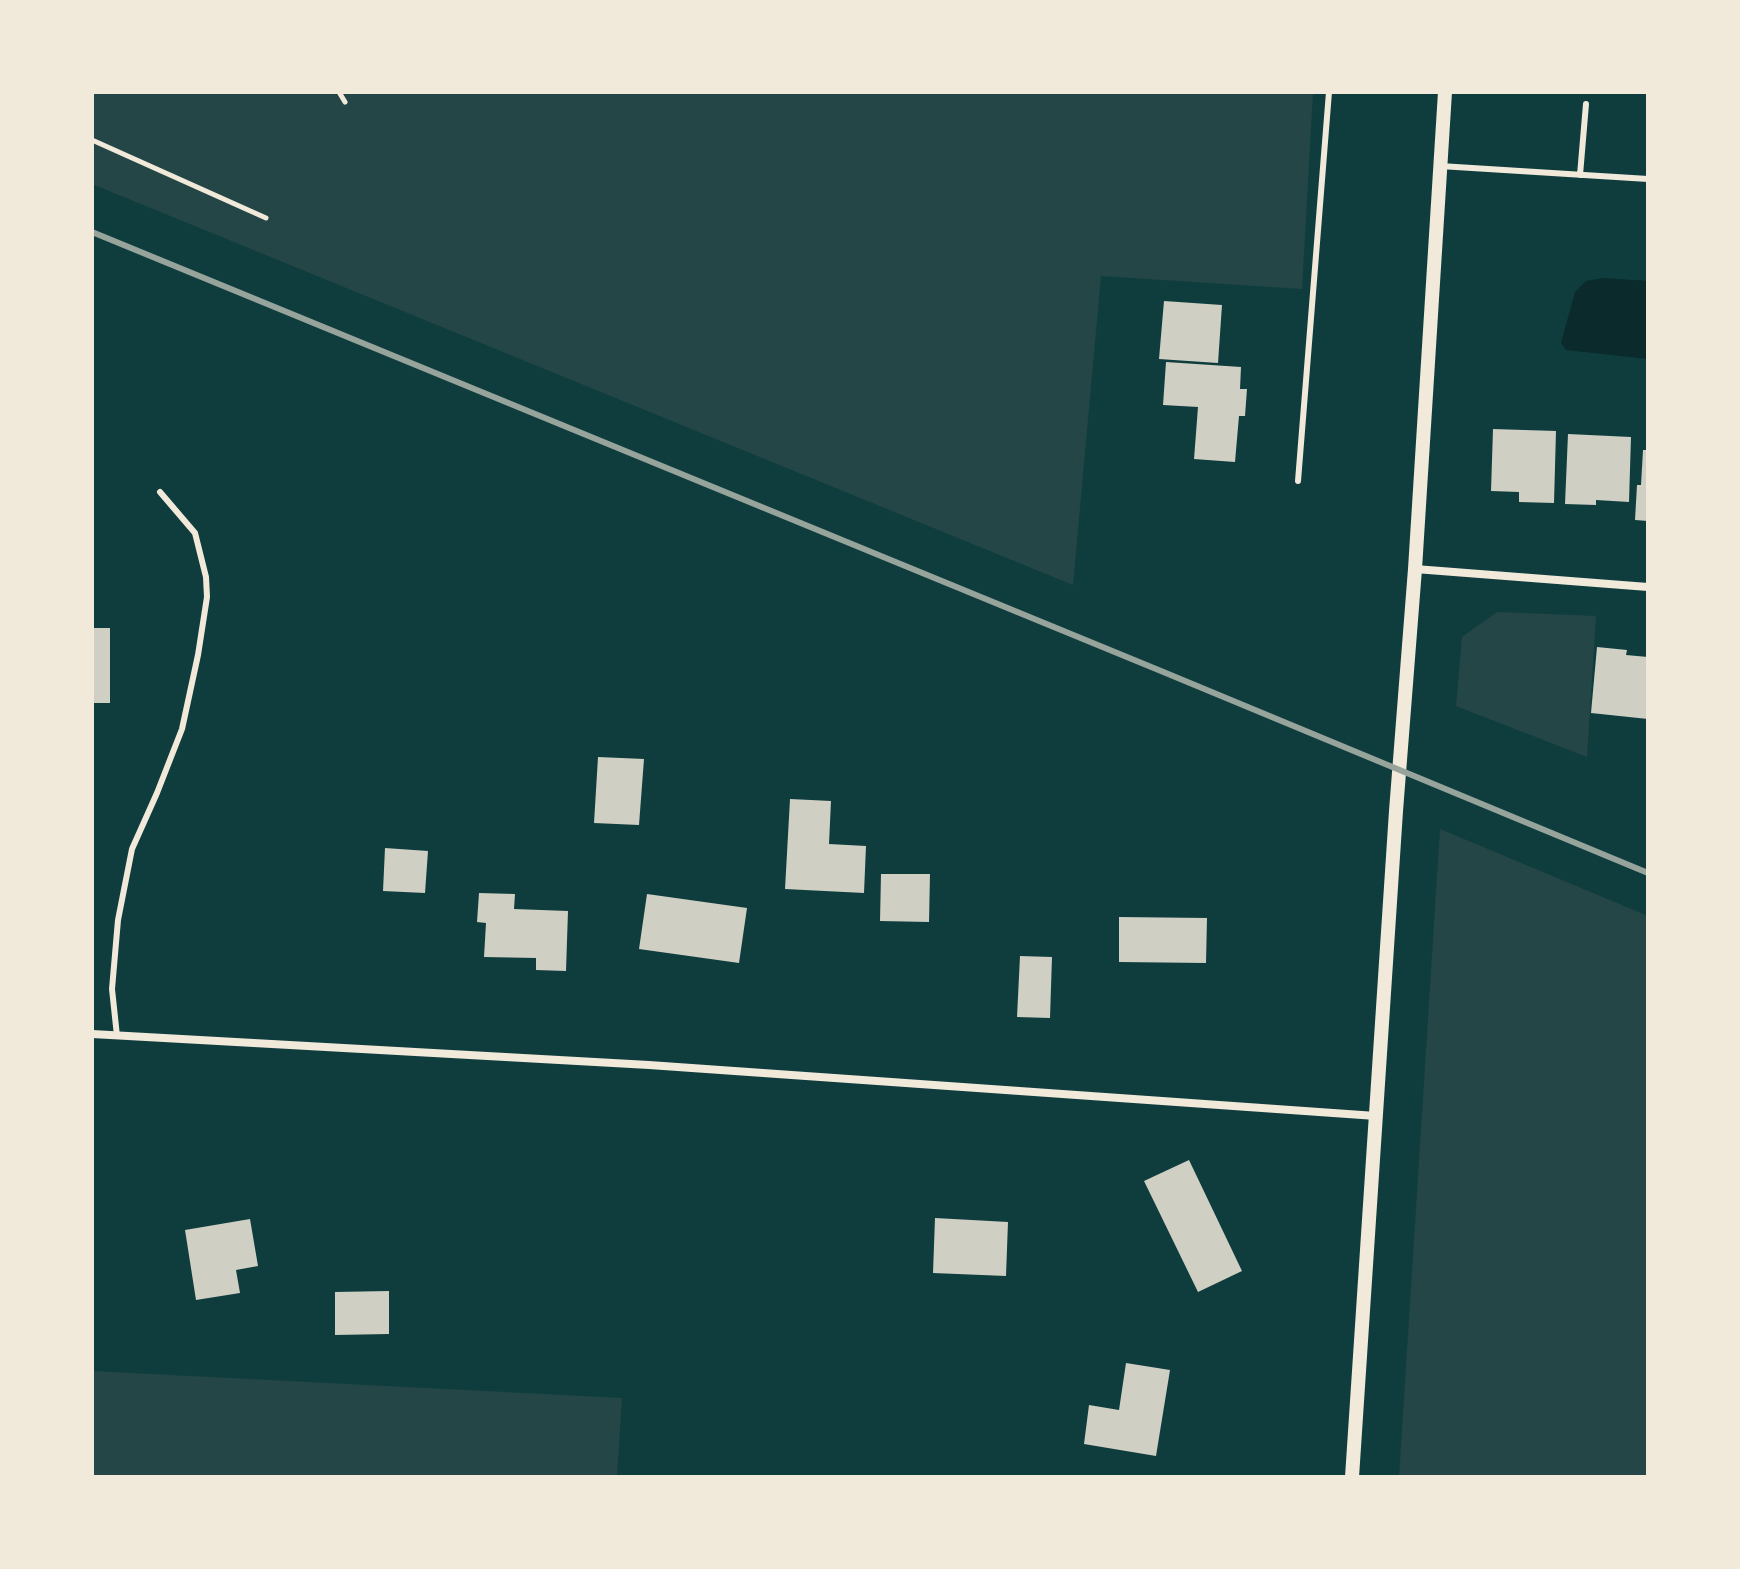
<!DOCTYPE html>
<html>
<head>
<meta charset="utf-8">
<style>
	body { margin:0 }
	#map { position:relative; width:1740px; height:1569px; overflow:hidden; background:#0f3d3e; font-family:Spectral,serif }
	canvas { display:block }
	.frame { position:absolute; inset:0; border:94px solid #f1e9da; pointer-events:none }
</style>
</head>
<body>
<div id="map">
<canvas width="1740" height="1569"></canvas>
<div class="frame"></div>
</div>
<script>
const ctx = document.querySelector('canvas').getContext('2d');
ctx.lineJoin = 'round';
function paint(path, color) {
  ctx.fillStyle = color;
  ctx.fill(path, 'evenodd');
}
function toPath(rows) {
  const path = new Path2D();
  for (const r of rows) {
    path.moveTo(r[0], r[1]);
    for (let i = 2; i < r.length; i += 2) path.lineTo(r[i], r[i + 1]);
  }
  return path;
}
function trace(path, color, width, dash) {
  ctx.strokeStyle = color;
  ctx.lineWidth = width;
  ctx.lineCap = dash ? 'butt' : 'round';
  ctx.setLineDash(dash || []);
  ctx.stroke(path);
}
const green = toPath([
	[92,92,1313,92,1302,289,1101,276,1073,585,92,184],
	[1497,612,1596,616,1587,757,1456,706,1462,637],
	[1440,829,1648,916,1648,1477,1399,1477],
	[92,1371,622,1398,617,1477,92,1477]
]);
const water = toPath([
	[1603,278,1648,281,1648,359,1566,350,1561,343,1575,292,1586,281]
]);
const building = toPath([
	[1164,301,1222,305,1218,363,1159,359],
	[1166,362,1241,367,1240,389,1247,389,1245,416,1239,416,1235,462,1194,459,1198,407,1163,405],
	[1493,429,1556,431,1554,503,1519,502,1519,492,1491,491],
	[1568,434,1631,437,1629,502,1596,500,1596,505,1565,504],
	[1643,450,1648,450,1648,521,1635,520,1637,485,1641,485],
	[92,628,110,628,110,703,92,703],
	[1597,647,1627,650,1626,655,1648,657,1648,719,1591,713],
	[598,757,644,759,639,825,594,823],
	[790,799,831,801,829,844,866,846,864,893,785,889],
	[385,848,428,851,425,893,383,891],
	[881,874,930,874,929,922,880,921],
	[479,893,515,894,514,909,568,911,566,971,536,970,536,958,484,957,486,923,477,922],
	[647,894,747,908,739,963,639,949],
	[1119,917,1207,918,1206,963,1119,962],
	[1020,956,1052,957,1050,1018,1017,1017],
	[1189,1160,1242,1271,1198,1292,1144,1181],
	[935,1218,1008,1222,1006,1276,933,1273],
	[250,1219,258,1266,236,1270,240,1293,196,1300,185,1230],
	[389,1291,389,1334,335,1335,335,1292],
	[1126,1363,1170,1370,1156,1456,1084,1444,1089,1405,1119,1410]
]);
const path = toPath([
	[339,92,345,102],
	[92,140,266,218]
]);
const service = toPath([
	[1440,166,1648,179],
	[1580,175,1586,104],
	[1298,481,1329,92],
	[117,1036,112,989,118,920,132,849,157,793,182,729,198,655,207,597,206,577,195,533,160,492]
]);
const minor = toPath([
	[1415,569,1648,587],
	[92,1034,649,1065,1376,1116]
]);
const tertiary = toPath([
	[1352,1477,1396,811,1415,569,1445,92]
]);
const rail = toPath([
	[92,232,1161,671,1648,873]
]);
paint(green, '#244646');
paint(water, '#0a2a2b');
paint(building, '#cfcfc3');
trace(path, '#f1e9da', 5);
trace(service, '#f1e9da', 6);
trace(minor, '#f1e9da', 8);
trace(tertiary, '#f1e9da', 14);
trace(rail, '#97a49c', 6);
</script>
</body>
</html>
